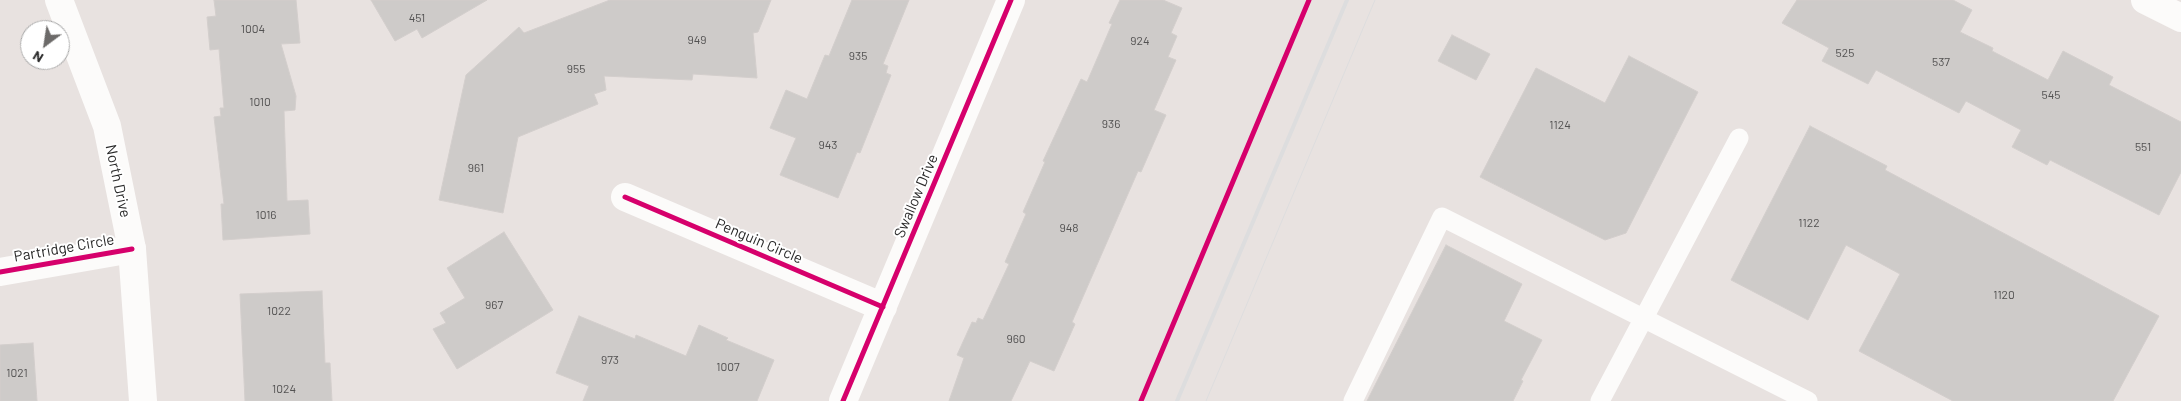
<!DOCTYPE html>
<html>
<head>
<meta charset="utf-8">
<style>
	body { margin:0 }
	#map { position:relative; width:2181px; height:401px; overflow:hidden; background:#e8e2e0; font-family:Barlow,sans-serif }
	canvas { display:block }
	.north { position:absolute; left:20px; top:20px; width:50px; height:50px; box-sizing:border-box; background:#fff; border:1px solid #a9a9a9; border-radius:50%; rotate:211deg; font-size:14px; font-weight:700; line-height:20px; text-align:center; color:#292929 }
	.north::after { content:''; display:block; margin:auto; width:18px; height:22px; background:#6c6a69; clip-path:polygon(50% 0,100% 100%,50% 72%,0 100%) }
</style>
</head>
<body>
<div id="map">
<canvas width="2181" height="401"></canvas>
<div class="north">N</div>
</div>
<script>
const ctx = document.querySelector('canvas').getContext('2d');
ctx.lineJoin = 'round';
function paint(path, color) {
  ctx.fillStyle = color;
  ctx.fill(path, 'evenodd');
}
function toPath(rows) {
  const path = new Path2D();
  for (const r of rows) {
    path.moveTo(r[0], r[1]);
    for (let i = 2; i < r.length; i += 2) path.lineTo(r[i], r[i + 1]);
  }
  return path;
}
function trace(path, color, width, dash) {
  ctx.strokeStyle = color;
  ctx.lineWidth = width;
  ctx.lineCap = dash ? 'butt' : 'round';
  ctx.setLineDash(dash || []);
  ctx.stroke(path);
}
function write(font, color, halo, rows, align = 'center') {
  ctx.font = font + ' Barlow,sans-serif';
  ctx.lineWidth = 4;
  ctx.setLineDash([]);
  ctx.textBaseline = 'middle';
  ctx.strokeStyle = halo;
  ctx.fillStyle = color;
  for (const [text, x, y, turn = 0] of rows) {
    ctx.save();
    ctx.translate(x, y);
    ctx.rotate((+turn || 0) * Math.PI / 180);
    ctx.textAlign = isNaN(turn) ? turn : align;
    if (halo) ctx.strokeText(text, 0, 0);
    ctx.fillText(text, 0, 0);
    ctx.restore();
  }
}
const building = toPath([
	[214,0,296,0,300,43,281,44,296,96,295,110,284,111,287,201,308,200,310,234,223,240,221,204,224,204,214,117,221,116,220,108,224,108,219,49,210,50,207,17,216,16,214,0],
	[371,0,487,0,422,38,417,29,395,41,371,0],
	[610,0,771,0,758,32,753,33,757,78,693,74,692,80,604,76,606,90,594,94,598,104,518,137,503,213,439,200,466,75,519,27,524,33,610,0],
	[852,0,909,0,883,64,888,66,886,73,891,75,860,153,857,152,838,198,780,175,796,138,770,128,786,90,807,99,825,55,829,56,852,0],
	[1120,0,1163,0,1182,8,1171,33,1177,36,1168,57,1176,60,1154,110,1166,115,1141,172,1138,171,1072,322,1075,324,1054,371,1030,361,1011,401,949,401,964,358,957,355,972,322,976,323,978,318,983,320,1009,264,1005,262,1026,214,1023,212,1045,162,1043,161,1081,79,1087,82,1112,24,1109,23,1120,0],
	[1797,0,1953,0,1972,10,1960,32,1993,48,1992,51,2048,80,2063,51,2113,77,2109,85,2181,122,2181,172,2159,215,2050,160,2047,165,2012,147,2021,130,1966,101,1959,113,1876,70,1868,84,1822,61,1829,48,1782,23,1797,0],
	[1452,35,1490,54,1476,80,1438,61,1452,35],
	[1629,56,1698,92,1626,233,1605,240,1480,177,1536,68,1605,103,1629,56],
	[1810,126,1887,166,1885,170,2159,316,2113,401,1953,401,1859,351,1900,274,1846,245,1808,320,1731,280,1810,126],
	[504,232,553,310,457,369,433,329,446,323,440,313,465,298,447,268,504,232],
	[1446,245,1522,284,1504,321,1542,340,1521,380,1523,381,1513,401,1367,401,1446,245],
	[322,291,325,363,330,363,332,401,245,401,240,294,322,291],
	[579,316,635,339,636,335,686,356,699,325,728,338,726,340,774,360,757,401,583,401,589,386,556,373,579,316],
	[33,343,37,401,0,401,0,345,33,343]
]);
const service = toPath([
	[1353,401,1442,217,1808,401],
	[1600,401,1739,138]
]);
const minor = toPath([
	[625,197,883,307],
	[0,272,132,249],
	[843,401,1011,0]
]);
const tertiary = toPath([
	[2145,0,2181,18]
]);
const secondary = toPath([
	[59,0,107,126,132,249,143,401]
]);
const tram = toPath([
	[1206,401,1375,0]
]);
const rail = toPath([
	[1177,401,1347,0]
]);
const cycleway = toPath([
	[625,197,883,307],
	[0,272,132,249],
	[843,401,1011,0],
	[1141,401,1309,0]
]);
const numberNames = [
	["451",417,18],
	["1004",253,29],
	["949",697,40],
	["924",1140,41],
	["525",1845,53],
	["935",858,56],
	["537",1941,62],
	["955",576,69],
	["545",2051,95],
	["1010",260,102],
	["936",1111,124],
	["1124",1560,125],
	["943",828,145],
	["551",2143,147],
	["961",476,168],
	["1016",266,215],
	["1122",1809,223],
	["948",1069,228],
	["1120",2004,295],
	["967",494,305],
	["1022",279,311],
	["960",1016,339],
	["973",610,360],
	["1007",728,367],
	["1021",17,373],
	["1024",284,389]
];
const streetNames = [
	["North Drive",118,181,78],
	["Swallow Drive",916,196,-67],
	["Penguin Circle",759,241,23],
	["Partridge Circle",64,248,-10]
];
paint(building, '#cecbc9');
trace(building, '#d3cecc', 1);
trace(service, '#fcfbfa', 19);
trace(minor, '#fcfbfa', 28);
trace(tertiary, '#fcfbfa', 28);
trace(secondary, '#fcfbfa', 28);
trace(tram, '#ddddde', 1);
trace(rail, '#ddddde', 4);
trace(cycleway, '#d6006c', 5);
write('12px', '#535252', null, numberNames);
write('15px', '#292929', '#fff', streetNames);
</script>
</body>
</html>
